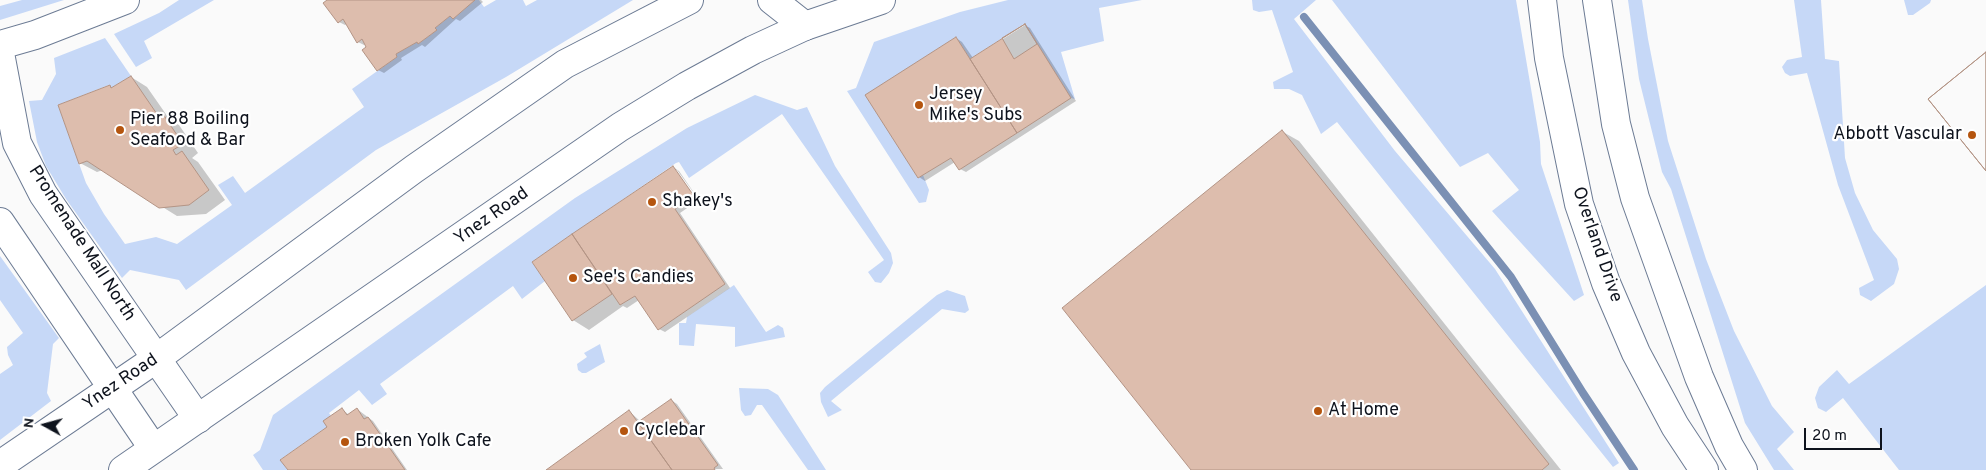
<!DOCTYPE html>
<html>
<head>
<meta charset="utf-8">
<style>
	body { margin:0 }
	#map { position:relative; width:1986px; height:470px; overflow:hidden; background:#fafafa; font-family:Overpass,sans-serif }
	canvas { display:block }
	.north { position:absolute; left:20px; top:400px; width:50px; height:50px; -webkit-text-stroke:4px #fff; paint-order:stroke; rotate:277deg; font-size:14px; font-weight:700; line-height:20px; text-align:center; color:#0e131d }
	.north::after { content:''; display:block; margin:auto; width:18px; height:22px; background:#0e131d; clip-path:polygon(50% 0,100% 100%,50% 72%,0 100%) }
	.scale { position:absolute; left:1804px; top:428px; width:78px; height:22px; box-sizing:border-box; border:2px solid #0e131d; border-top:0; padding-left:6px; font-size:15px; line-height:18px; white-space:nowrap; color:#0e131d; -webkit-text-stroke:4px #fff; paint-order:stroke }
</style>
</head>
<body>
<div id="map">
<canvas width="1986" height="470"></canvas>
<div class="north">N</div>
<div class="scale">20 m</div>
</div>
<script>
const ctx = document.querySelector('canvas').getContext('2d');
ctx.lineJoin = 'round';
function paint(path, color) {
  ctx.fillStyle = color;
  ctx.fill(path, 'evenodd');
}
function toPath(rows) {
  const path = new Path2D();
  for (const r of rows) {
    path.moveTo(r[0], r[1]);
    for (let i = 2; i < r.length; i += 2) path.lineTo(r[i], r[i + 1]);
  }
  return path;
}
function trace(path, color, width, dash) {
  ctx.strokeStyle = color;
  ctx.lineWidth = width;
  ctx.lineCap = dash ? 'butt' : 'round';
  ctx.setLineDash(dash || []);
  ctx.stroke(path);
}
function write(font, color, halo, rows, align = 'center') {
  ctx.font = font + ' Overpass,sans-serif';
  ctx.lineWidth = 4.5;
  ctx.setLineDash([]);
  ctx.textBaseline = 'middle';
  ctx.strokeStyle = halo;
  ctx.fillStyle = color;
  for (const [text, x, y, turn = 0] of rows) {
    ctx.save();
    ctx.translate(x, y);
    ctx.rotate((+turn || 0) * Math.PI / 180);
    ctx.textAlign = isNaN(turn) ? turn : align;
    if (halo) ctx.strokeText(text, 0, 0);
    ctx.fillText(text, 0, 0);
    ctx.restore();
  }
}
const green = toPath([
	[22,0,64,0,0,20,0,6],
	[179,0,214,0,144,41,152,58,136,67,114,34,159,13],
	[475,0,479,0,484,7,496,0,523,0,526,6,537,0,633,0,506,77,376,150,186,290,179,280,130,270,122,278,66,199,46,166,37,142,29,101,42,100,56,74,54,58,105,38,131,76,111,88,109,85,58,105,86,183,104,214,125,244,156,237,177,244,232,205,218,185,233,176,245,193,364,107,352,89,397,57,396,54,417,42,418,44,437,30,435,28,450,16,453,19],
	[1008,0,1142,0,1099,8,1104,41,1061,52,1075,99,1071,98,1024,24,970,59,956,37,866,95,918,178,923,175,929,190,926,202,919,203,847,91,856,88,874,42,960,12],
	[1252,0,1316,0,1294,19,1395,151,1495,269,1619,463,1613,467,1337,122,1321,134,1302,95,1289,89,1274,89,1273,82,1293,72,1272,10,1259,12,1253,10],
	[1332,0,1516,0,1540,142,1541,164,1584,295,1574,301,1492,211,1519,190,1488,153,1460,167],
	[1628,0,1642,0,1648,39,1668,141,1706,259,1734,331,1772,406,1794,432,1777,449,1794,470,1774,470,1745,423,1671,189,1662,172,1639,79],
	[1794,0,1821,0,1825,59,1839,61,1845,158,1855,193,1873,230,1897,259,1899,269,1894,284,1871,301,1860,295,1859,288,1874,280,1838,185,1807,73,1790,76,1785,73,1782,67,1787,60,1802,57],
	[1904,0,1931,0,1930,3,1913,15,1908,15],
	[755,95,797,110,807,107,835,166,891,253,893,263,889,273,881,283,875,282,868,272,884,260,782,114,689,178,679,162,676,163,532,262,545,281,522,299,513,286,380,384,387,394,372,405,359,390,329,413,331,416,327,427,281,459,288,470,263,470,253,455,260,450,273,415,575,198,687,128],
	[0,256,59,338,53,344,47,393,51,401,0,440,0,374,13,365,8,355,7,347,23,333,0,300],
	[734,285,766,332,778,325,783,328,785,337,735,347,735,327,696,324,694,346,679,345,679,323,686,323,687,317],
	[1986,285,1986,470,1899,470,1843,398,1826,412,1818,408,1815,398,1819,387,1837,370,1849,384],
	[947,290,965,296,969,310,965,313,942,309,831,401,842,410,828,417,821,402,820,393,825,387,937,295],
	[600,344,605,362,586,373,582,373,578,370,577,364,587,357,584,353],
	[739,388,768,389,778,395,826,470,808,470,762,405,757,405,751,415,745,416,741,410]
]);
const shadow = toPath([
	[329,0,481,0,483,2,460,21,456,19,425,47,422,45,401,58,402,60,384,73,378,70,366,43,364,45,358,42,347,24,345,25,339,22,325,3],
	[1025,25,1030,28,1076,101,966,172,960,169,955,162,925,181,919,177,867,95,956,38,962,42,973,58],
	[131,77,147,87,170,120,179,125,198,153,192,158,198,162,225,200,206,214,177,216,103,170,97,172,80,163,109,86,114,88],
	[1283,132,1299,141,1561,470,1192,470],
	[673,167,679,171,699,200,677,170,674,170,696,202,680,213,730,288,665,332,659,329,639,300,627,308,623,306,589,330,573,320,534,262],
	[671,400,677,404,723,469,548,470,629,411,641,422],
	[342,409,349,415,357,409,373,421,407,470,289,470]
]);
const stream = toPath([
	[1304,17,1511,277,1583,393,1634,470]
]);
const building = toPath([
	[327,0,475,0,453,19,450,16,435,28,437,30,418,44,417,42,396,54,397,57,377,71,362,50,366,47,362,39,357,43,343,19,338,23,323,3,327,0],
	[1025,24,1037,44,1014,59,1002,38,1025,24],
	[1025,24,1071,98,1017,133,970,59,1025,24],
	[956,37,1017,133,959,170,951,158,918,178,865,95,956,37],
	[1986,52,1986,171,1928,99,1986,52],
	[1986,52,1986,171,1928,99,1986,52],
	[131,76,159,117,163,114,183,144,173,150,176,155,182,151,209,190,189,205,159,208,87,161,79,164,58,105,110,85,111,88,131,76],
	[1282,130,1549,464,1542,470,1191,470,1062,308,1282,130],
	[673,166,694,196,675,209,725,284,658,330,635,296,620,305,572,234,673,166],
	[572,234,612,294,572,321,532,262,572,234],
	[671,399,718,465,714,468,715,470,672,470,638,422,671,399],
	[342,408,347,415,357,408,364,419,368,417,405,470,288,470,280,460,327,427,323,421,342,408],
	[629,410,672,470,546,470,629,410]
]);
const tertiary = toPath([
	[772,0,805,26],
	[0,45,35,35,125,0],
	[0,53,17,143,43,194,198,419],
	[0,222,153,448]
]);
const secondary = toPath([
	[1542,0,1549,58,1579,204,1606,283,1636,353,1675,426,1704,470],
	[1597,0,1616,124,1635,198,1699,377,1729,446,1743,470]
]);
const primary = toPath([
	[0,465,157,358,414,169,565,64,689,0],
	[123,470,620,127,687,86,753,50,805,26,881,0]
]);
const markers = [
	[919,105,5,"#b5550f"],
	[120,130,5,"#b5550f"],
	[1972,135,5,"#b5550f"],
	[652,202,5,"#b5550f"],
	[573,278,5,"#b5550f"],
	[1318,411,5,"#b5550f"],
	[624,431,5,"#b5550f"],
	[345,442,5,"#b5550f"]
];
const poiNames = [
	["Jersey",929,95],
	["Mike's Subs",929,116],
	["Pier 88 Boiling",130,120],
	["Seafood & Bar",130,141],
	["Abbott Vascular",1962,135,"right"],
	["Shakey's",662,202],
	["See's Candies",583,278],
	["At Home",1328,411],
	["Cyclebar",634,431],
	["Broken Yolk Cafe",355,442]
];
const streetNames = [
	["Ynez Road",492,217,-35],
	["Promenade Mall North",81,244,57],
	["Overland Drive",1596,245,71],
	["Ynez Road",121,383,-34]
];
paint(green, '#c6d8f7');
paint(shadow, '#0003');
trace(stream, '#7b90b4', 8);
paint(building, '#ddbdad');
trace(building, '#b39485', 1);
trace(tertiary, '#6c7b94', 30);
trace(secondary, '#6c7b94', 30);
trace(primary, '#6c7b94', 30);
trace(tertiary, '#fff', 28);
trace(secondary, '#fff', 28);
trace(primary, '#fff', 28);
for (const [x, y, r, color] of markers) {
  const dot = new Path2D();
  dot.arc(x, y, r, 0, 2 * Math.PI);
  ctx.fillStyle = color;
  ctx.fill(dot);
  trace(dot, '#fff', 2);
}
write('18px', '#0e131d', '#fff', poiNames, 'left');
write('18px', '#0e131d', '#fff', streetNames);
</script>
</body>
</html>
